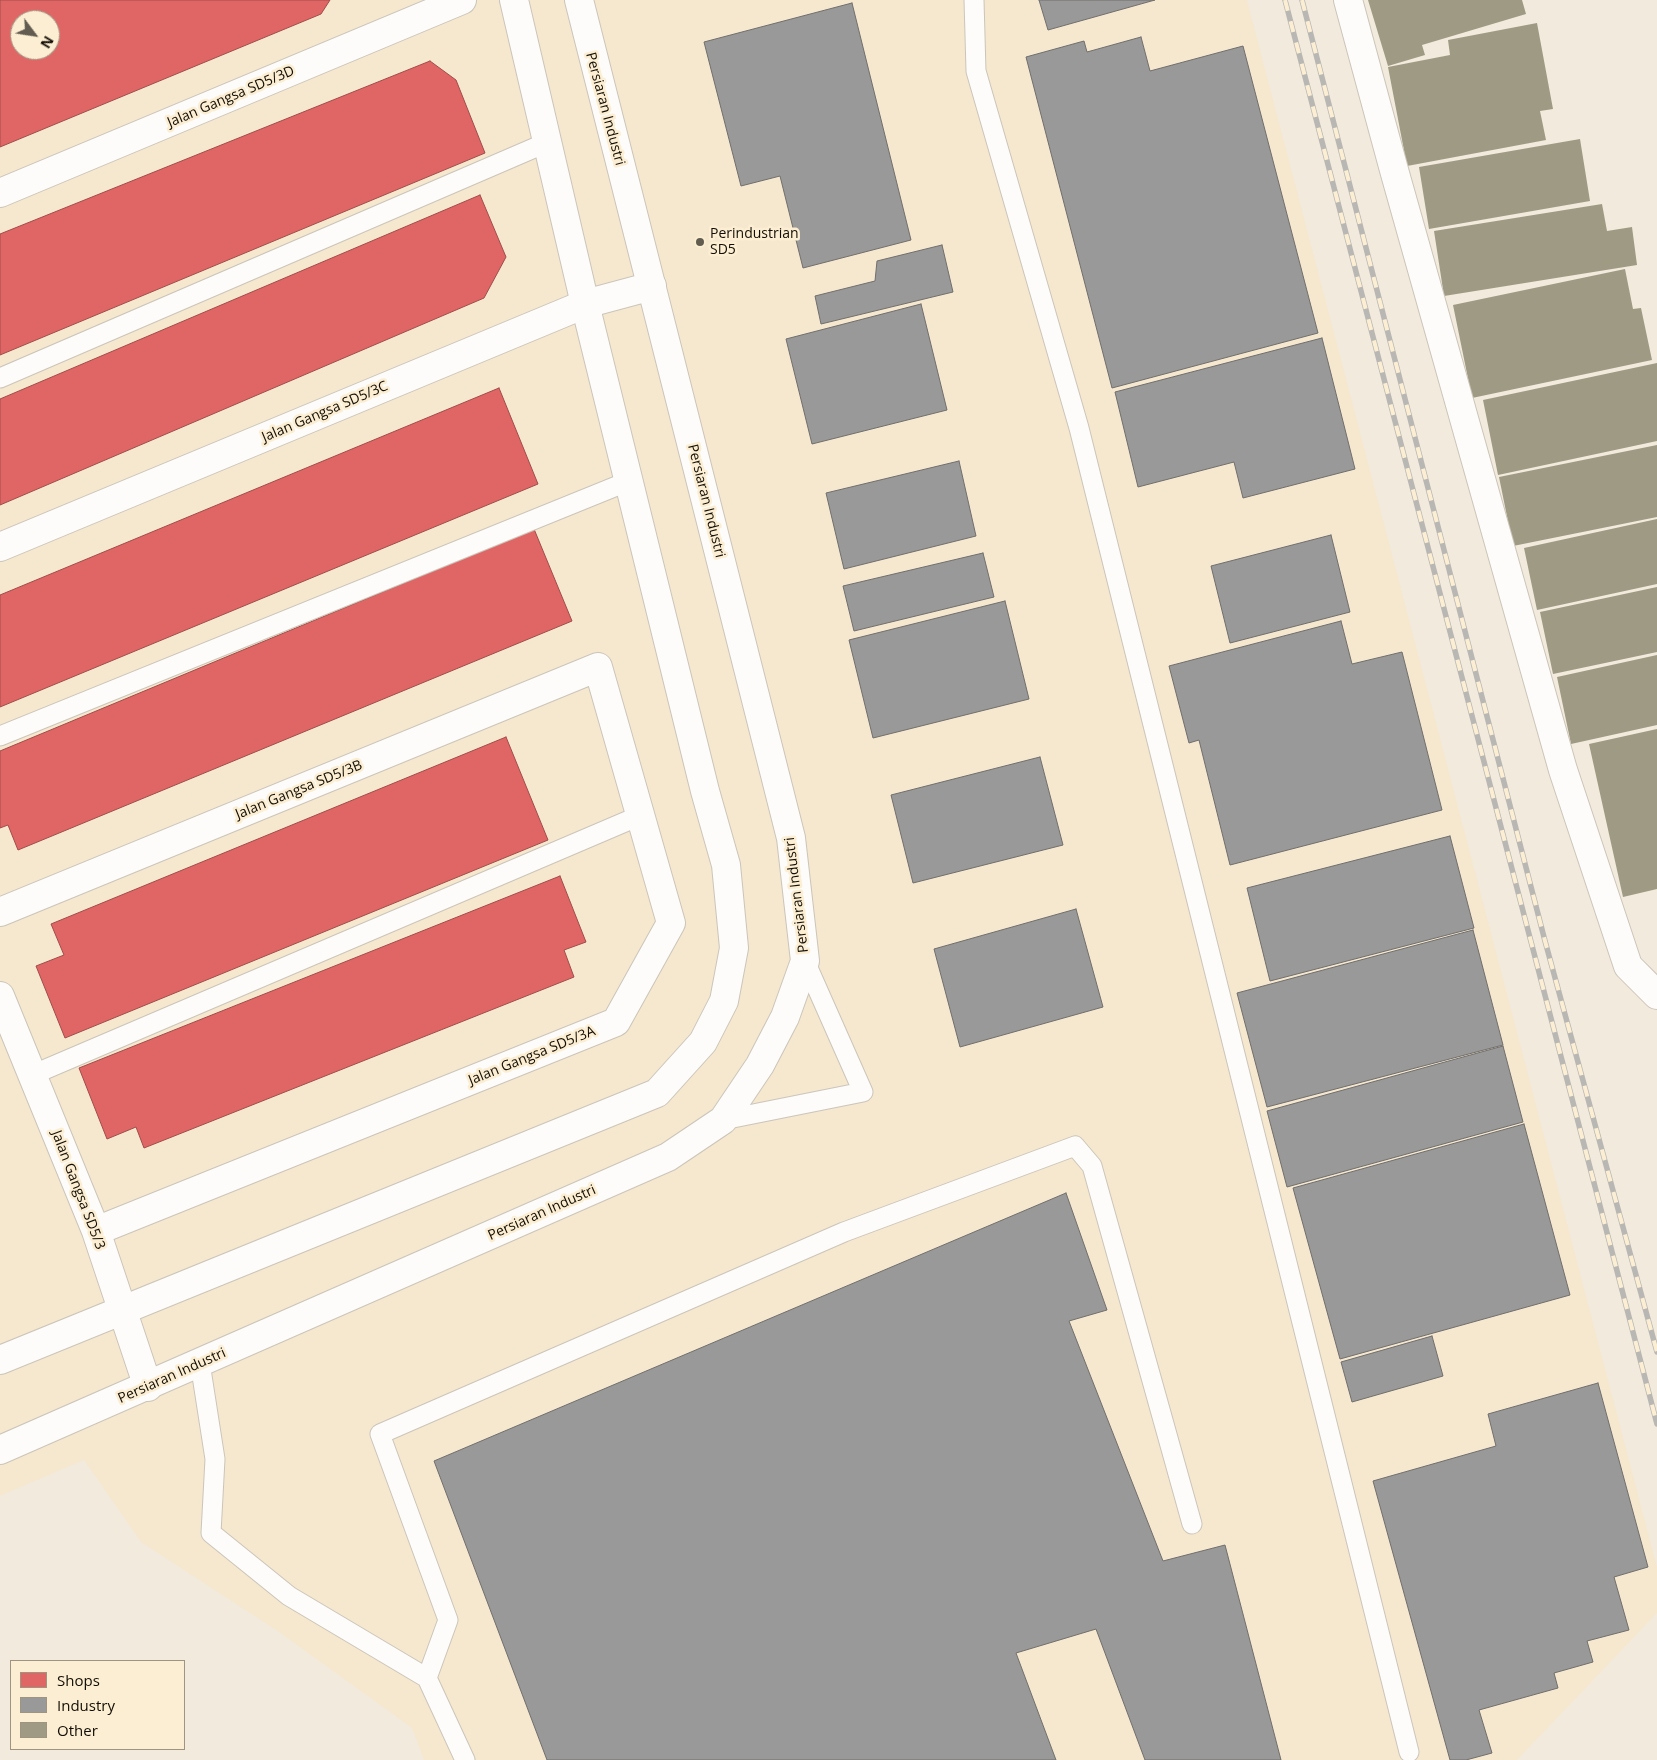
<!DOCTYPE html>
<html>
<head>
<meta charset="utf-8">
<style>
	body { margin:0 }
	#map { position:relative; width:1657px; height:1760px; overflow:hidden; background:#f2eadc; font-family:"Open Sans",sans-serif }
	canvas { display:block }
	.legend { position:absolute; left:10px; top:1660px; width:175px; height:90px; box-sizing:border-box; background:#fceed2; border:1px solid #9f9480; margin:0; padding:6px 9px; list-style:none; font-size:15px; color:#130e05 }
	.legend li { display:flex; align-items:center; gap:10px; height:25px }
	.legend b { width:25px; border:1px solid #9f9480 }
	.north { position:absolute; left:10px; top:10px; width:50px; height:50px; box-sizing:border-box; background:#fceed2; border:1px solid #9f9480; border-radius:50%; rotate:121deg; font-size:14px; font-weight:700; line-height:20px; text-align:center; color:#130e05 }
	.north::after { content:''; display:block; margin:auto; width:18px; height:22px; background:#615b50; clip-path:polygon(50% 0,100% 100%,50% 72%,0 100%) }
</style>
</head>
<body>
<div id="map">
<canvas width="1657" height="1760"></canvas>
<ul class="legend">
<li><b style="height:14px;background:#e06666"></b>Shops</li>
<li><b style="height:14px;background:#999"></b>Industry</li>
<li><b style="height:14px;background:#9e9a83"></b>Other</li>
</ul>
<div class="north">N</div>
</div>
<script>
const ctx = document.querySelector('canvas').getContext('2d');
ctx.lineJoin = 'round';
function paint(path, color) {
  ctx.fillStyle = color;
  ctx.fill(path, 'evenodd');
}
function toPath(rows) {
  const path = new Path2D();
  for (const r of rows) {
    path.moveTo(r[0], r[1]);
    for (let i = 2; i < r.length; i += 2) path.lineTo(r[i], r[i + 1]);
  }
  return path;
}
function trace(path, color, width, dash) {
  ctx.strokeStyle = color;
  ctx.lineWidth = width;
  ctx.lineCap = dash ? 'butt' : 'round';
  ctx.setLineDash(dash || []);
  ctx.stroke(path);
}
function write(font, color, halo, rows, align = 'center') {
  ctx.font = font + ' "Open Sans",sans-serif';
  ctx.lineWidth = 5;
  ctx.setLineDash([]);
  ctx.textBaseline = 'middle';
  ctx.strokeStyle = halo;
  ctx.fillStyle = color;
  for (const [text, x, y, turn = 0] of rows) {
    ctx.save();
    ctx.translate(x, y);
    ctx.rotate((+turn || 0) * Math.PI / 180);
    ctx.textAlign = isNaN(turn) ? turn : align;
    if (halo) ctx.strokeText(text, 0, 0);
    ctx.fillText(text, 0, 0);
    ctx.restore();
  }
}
const built = toPath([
	[0,0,1247,0,1657,1567,1657,1613,1517,1760,424,1760,412,1728,279,1632,141,1542,84,1460,0,1496],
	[20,20,50,20,50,50,20,50]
]);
const shops = toPath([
	[0,0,330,0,321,14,0,147,0,0],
	[20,20,50,20,50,50,20,50,20,20],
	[430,61,456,80,485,153,0,355,0,234,430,61],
	[480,195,506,257,484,298,0,505,0,399,480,195],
	[499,388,538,484,0,707,0,595,499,388],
	[534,529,572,621,18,850,8,825,0,828,0,751,534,529],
	[506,737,548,840,65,1038,36,966,64,955,51,924,506,737],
	[560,876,586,942,564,950,574,977,144,1148,136,1127,107,1139,79,1068,560,876]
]);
const industry = toPath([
	[1039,0,1155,0,1048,30,1039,0],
	[852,3,911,240,803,268,780,176,741,186,704,42,852,3],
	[1141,37,1150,71,1243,46,1318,333,1112,388,1026,57,1084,41,1087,52,1141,37],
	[942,245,953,292,821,324,815,296,875,281,877,261,942,245],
	[921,304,947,410,812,444,786,339,921,304],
	[1322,338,1355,469,1243,498,1234,462,1138,487,1115,392,1322,338],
	[959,461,976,536,844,569,826,493,959,461],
	[1331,535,1350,612,1230,643,1211,566,1331,535],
	[983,553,994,597,854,631,843,586,983,553],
	[1005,601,1029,699,873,738,849,640,1005,601],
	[1341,621,1352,664,1402,652,1442,810,1230,865,1199,740,1189,743,1169,666,1341,621],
	[1040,757,1063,845,913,883,891,795,1040,757],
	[1450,836,1474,928,1270,981,1247,888,1450,836],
	[1076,909,1103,1007,960,1047,934,949,1076,909],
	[1473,930,1503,1045,1267,1107,1237,993,1473,930],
	[1503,1046,1523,1122,1287,1187,1267,1111,1503,1046],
	[1524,1124,1570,1295,1340,1359,1293,1188,1524,1124],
	[1066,1193,1107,1310,1069,1321,1163,1561,1225,1545,1281,1760,1145,1760,1096,1629,1016,1653,1056,1760,547,1760,434,1461,1066,1193],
	[1432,1336,1443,1376,1352,1402,1341,1362,1432,1336],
	[1598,1383,1648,1567,1614,1577,1629,1630,1587,1641,1593,1662,1554,1673,1558,1688,1479,1710,1492,1753,1466,1760,1450,1760,1373,1481,1496,1446,1488,1414,1598,1383]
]);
const building = toPath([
	[1368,0,1522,0,1526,14,1422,45,1425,55,1388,66],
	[1537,23,1553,109,1540,111,1546,140,1407,166,1388,67,1450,55,1448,40],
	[1580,139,1590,201,1429,229,1419,167],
	[1602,204,1607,231,1632,227,1637,265,1444,296,1434,231],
	[1625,269,1633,309,1641,308,1652,360,1472,398,1453,305],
	[1657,363,1657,441,1498,475,1483,400],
	[1657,445,1657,517,1513,546,1499,477],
	[1657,519,1657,584,1537,610,1524,548],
	[1657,587,1657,652,1553,674,1540,612],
	[1657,655,1657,725,1571,744,1557,677],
	[1657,729,1657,889,1623,897,1589,744]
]);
const lane = toPath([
	[974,0,976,71,1079,428,1409,1752],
	[0,378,548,142],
	[0,736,629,481],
	[32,1075,639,816],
	[723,1120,863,1092,805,961],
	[200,1363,215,1459,211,1533,289,1596,427,1678,465,1760],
	[427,1678,448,1620,380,1434,844,1232,1075,1146,1092,1166,1192,1524]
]);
const street = toPath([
	[1348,0,1394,170,1563,770,1628,966,1657,995],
	[0,193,462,0],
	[0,547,585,304,652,286],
	[0,912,598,667,671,923,616,1022,96,1231],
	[0,996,96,1231,148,1387]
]);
const secondary = toPath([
	[0,1360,657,1093,703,1042,724,1001,734,948,726,865,705,791,585,304,514,0],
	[0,1450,668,1157,723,1120,760,1065,785,1017,805,961,791,838,579,0]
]);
const rail = toPath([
	[1285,0,1657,1424],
	[1302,0,1545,941,1657,1352]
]);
const markers = [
	[700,242,5,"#615b50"]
];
const streetNames = [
	["Jalan Gangsa SD5/3D",231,97,-23],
	["Persiaran Industri",605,109,75],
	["Jalan Gangsa SD5/3C",325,412,-23],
	["Persiaran Industri",706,501,76],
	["Jalan Gangsa SD5/3B",299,790,-22],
	["Persiaran Industri",797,895,-97],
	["Jalan Gangsa SD5/3A",532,1056,-22],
	["Jalan Gangsa SD5/3",78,1190,69],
	["Persiaran Industri",542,1213,-24],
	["Persiaran Industri",172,1376,-24]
];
const poiNames = [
	["Perindustrian",710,234],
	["SD5",710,250]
];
paint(built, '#f5e8cf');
paint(shops, '#e06666');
trace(shops, '#a24c49', 1);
paint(industry, '#999');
trace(industry, '#716f6d', 1);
paint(building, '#9e9a83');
trace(lane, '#cbc5b9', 21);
trace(street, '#cbc5b9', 30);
trace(secondary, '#cbc5b9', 30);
trace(lane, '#fdfcfa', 19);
trace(street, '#fdfcfa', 28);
trace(secondary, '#fdfcfa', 28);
trace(rail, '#b9b7b3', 5.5);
trace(rail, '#fceed2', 4, [11]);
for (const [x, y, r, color] of markers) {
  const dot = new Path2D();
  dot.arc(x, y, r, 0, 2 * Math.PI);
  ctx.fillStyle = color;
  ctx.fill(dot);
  trace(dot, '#fceed2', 2);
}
write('14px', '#130e05', '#fceed2', streetNames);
write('14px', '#130e05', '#fceed2', poiNames, 'left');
</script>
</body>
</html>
